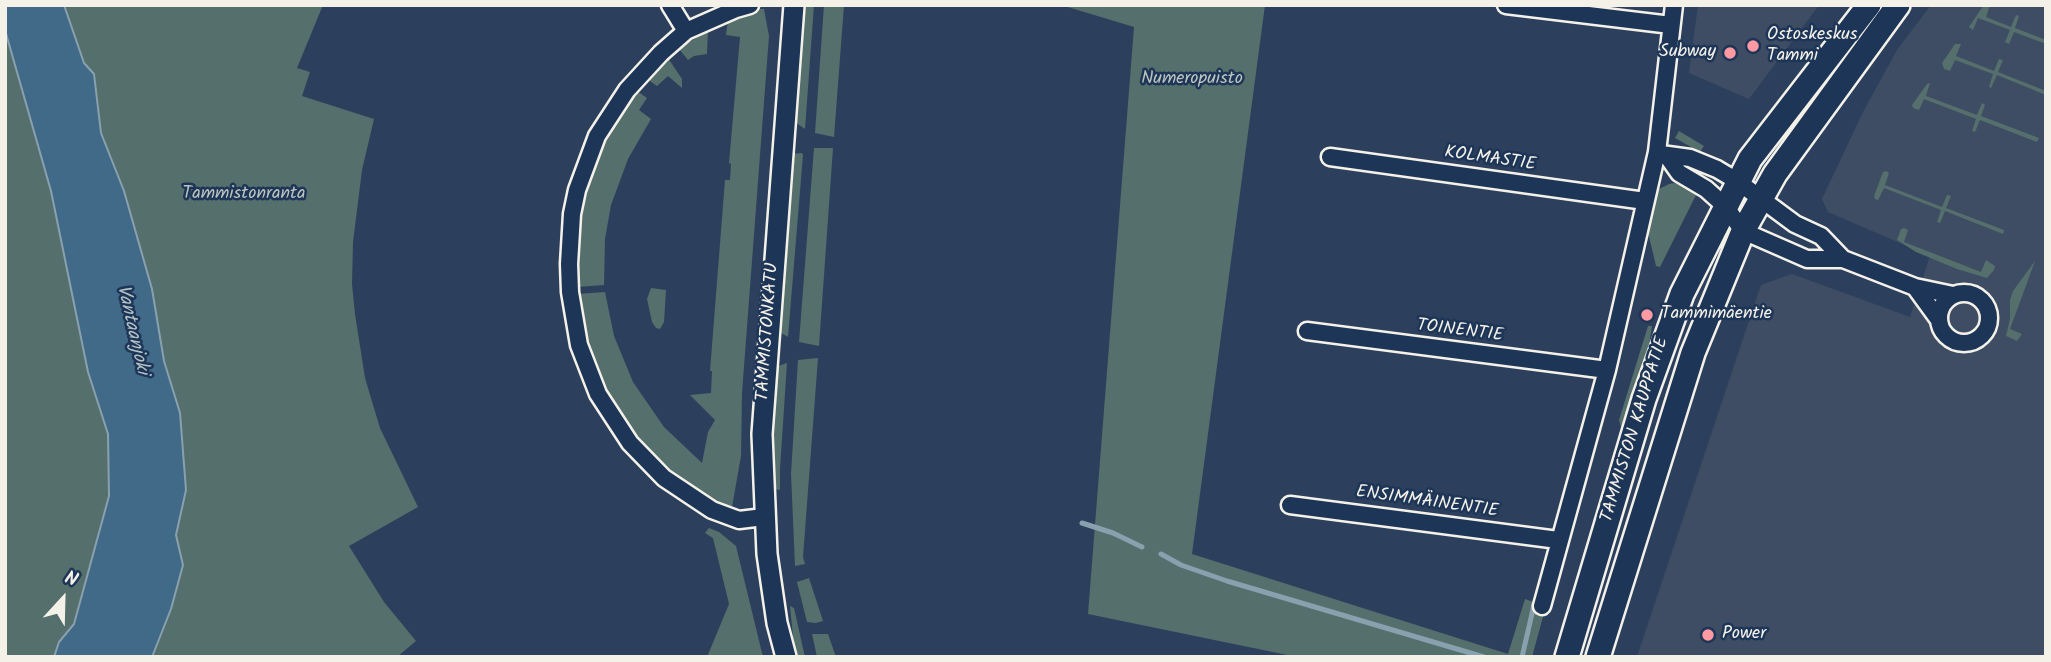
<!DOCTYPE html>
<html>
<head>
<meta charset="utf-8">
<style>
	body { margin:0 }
	#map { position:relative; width:2051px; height:662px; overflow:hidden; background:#2c405d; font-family:Kalam,sans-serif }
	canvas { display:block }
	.frame { position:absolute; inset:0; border:7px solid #f4f1e8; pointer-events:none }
	.north { position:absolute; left:28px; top:564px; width:70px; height:70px; -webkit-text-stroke:5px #1d3557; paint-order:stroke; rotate:22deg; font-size:19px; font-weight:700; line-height:28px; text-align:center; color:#f4f1e8 }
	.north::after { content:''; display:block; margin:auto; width:24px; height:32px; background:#f4f1e8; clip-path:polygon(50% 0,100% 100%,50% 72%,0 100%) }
</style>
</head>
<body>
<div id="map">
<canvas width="2051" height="662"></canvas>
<div class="frame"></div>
<div class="north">N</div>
</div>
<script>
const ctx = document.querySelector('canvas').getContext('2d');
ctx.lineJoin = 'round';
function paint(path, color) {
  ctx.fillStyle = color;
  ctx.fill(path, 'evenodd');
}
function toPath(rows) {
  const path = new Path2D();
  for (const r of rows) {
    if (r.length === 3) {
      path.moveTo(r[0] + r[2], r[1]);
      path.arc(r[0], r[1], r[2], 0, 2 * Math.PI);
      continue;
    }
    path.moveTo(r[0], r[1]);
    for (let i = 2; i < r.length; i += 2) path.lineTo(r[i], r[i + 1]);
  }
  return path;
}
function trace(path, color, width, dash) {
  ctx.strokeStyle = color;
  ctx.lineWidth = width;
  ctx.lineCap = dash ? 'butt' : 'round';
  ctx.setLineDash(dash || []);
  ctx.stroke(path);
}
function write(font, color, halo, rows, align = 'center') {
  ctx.font = font + ' Kalam,sans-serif';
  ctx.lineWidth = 5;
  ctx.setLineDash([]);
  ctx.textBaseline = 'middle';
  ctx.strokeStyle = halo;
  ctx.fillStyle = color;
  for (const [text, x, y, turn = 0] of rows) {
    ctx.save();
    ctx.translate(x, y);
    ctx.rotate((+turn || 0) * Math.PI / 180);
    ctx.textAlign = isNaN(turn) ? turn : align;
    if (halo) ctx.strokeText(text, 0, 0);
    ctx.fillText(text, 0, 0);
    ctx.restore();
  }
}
const built = toPath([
	[1698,5,1819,5,1749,99,1689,73],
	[1931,5,2046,5,2046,657,1637,657,1761,285,1792,274,1910,317,1930,256,1828,212,1822,199,1863,112,1897,50]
]);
const green = toPath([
	[64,5,323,5,297,68,310,72,302,96,374,119,362,170,353,242,352,284,355,314,365,378,380,428,418,507,349,546,384,602,416,641,397,657,152,657,171,609,183,565,176,535,186,490,152,289,124,191,101,133,94,74,84,63],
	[801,5,814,5,805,129,792,120],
	[824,5,844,5,834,137,815,133],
	[1061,5,1265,5,1192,554,1508,654,1525,599,1536,603,1544,613,1532,657,1297,657,1088,614,1134,27],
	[1990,5,1986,17,2011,27,2016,15,2019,16,2015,28,2046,40,2046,44,2014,32,2009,44,2005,42,2010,30,1978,18,1973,30,1969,27,1983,6],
	[758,9,764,9,769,36,742,393,741,456,732,507,720,504,702,495,680,480,649,454,633,435,606,393,593,362,585,337,577,294,605,292,614,336,633,382,664,427,702,463,708,432,715,420,690,395,711,393,712,371,710,371,725,180,730,180,731,164,729,163,740,37,726,35,728,20],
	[5,30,51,191,88,372,108,434,109,496,74,624,59,642,54,657,5,657],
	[708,30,707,54,694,56,688,60,679,49],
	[1955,44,1961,44,1956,56,1994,71,1999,59,2003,60,1998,72,2046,91,2046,95,1997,75,1991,88,1989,87,1993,74,1955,60,1950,71,1944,69,1942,63],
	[668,58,682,79,682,88,668,76,657,86,647,79],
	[1930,83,1926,96,1977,115,1982,103,1985,105,1981,116,2039,138,2037,142,1980,120,1975,132,1972,131,1976,119,1924,99,1919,110,1913,108,1912,105,1927,84],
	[637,91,647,98,639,110,651,119,628,159,611,205,605,239,604,285,577,287,578,235,586,189,606,140],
	[1679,131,1704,146,1700,152,1675,138],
	[814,148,833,148,819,346,799,342],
	[802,153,803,155,788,337,776,330,790,154],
	[1886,171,1889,173,1885,185,1942,207,1947,195,1951,196,1946,208,2004,230,2003,234,1945,211,1940,223,1937,222,1941,210,1884,188,1878,200,1875,199,1874,196,1883,172],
	[1675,183,1684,187,1696,195,1660,267,1656,266,1647,228,1648,220,1657,190,1669,184],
	[1904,228,1908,230,1904,242,1981,272,1986,260,1995,266,1994,270,1987,278,1957,269,1916,252,1897,240,1901,229],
	[2035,261,2010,329,2022,334,2017,341,2006,336,2010,319,2010,300,2013,291],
	[651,288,666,290,664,322,660,329,656,328,652,322,647,299],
	[1648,326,1652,326,1648,352,1622,430,1619,420],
	[818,358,803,557,805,564,795,566,791,474,798,360],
	[787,363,780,469,780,490,775,489,773,468,773,368],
	[709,528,719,532,736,546,763,657,707,657,729,604,713,538,705,533],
	[809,578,823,621,816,623,807,622,797,582],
	[790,606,794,608,805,657,795,657],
	[812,634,828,634,836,657,817,657]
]);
const water = toPath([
	[5,5,64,5,84,63,94,74,101,133,124,191,152,289,164,361,180,413,186,490,176,535,183,565,171,609,152,657,54,657,59,642,74,624,109,496,108,434,88,372,51,191,5,30,5,5]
]);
const stream = toPath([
	[1082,523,1113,533,1142,547],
	[1161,554,1181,565,1227,581,1484,657],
	[1522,657,1534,605]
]);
const minor = toPath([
	[670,5,686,31],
	[750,5,736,9,686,31,661,53,627,90,597,136,577,190,572,214,569,264,570,292,579,345,598,394,630,443,664,478,712,510,739,520,764,517],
	[1506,5,1671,25],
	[1661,154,1690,158,1717,169,1737,181,1795,224,1821,236,1843,259],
	[1667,156,1679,173,1706,189,1725,206,1743,231,1807,259,1843,259,1915,287,1953,295],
	[1330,157,1645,201],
	[1915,287,1939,320],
	[1964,318,25],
	[1307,331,1607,370],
	[1290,505,1558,540],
	[1542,606,1607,370,1657,152,1674,5]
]);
const tertiary = toPath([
	[786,657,777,623,767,554,762,434,794,5]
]);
const secondary = toPath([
	[1567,657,1644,399,1682,294,1750,159,1869,5],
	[1598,657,1693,353,1743,231,1775,174,1898,5]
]);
const markers = [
	[1753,46,7,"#ff9aa2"],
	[1730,53,7,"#ff9aa2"],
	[1647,315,7,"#ff9aa2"],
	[1708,635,7,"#ff9aa2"]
];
const poiNames = [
	["Ostoskeskus",1767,36],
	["Tammi",1767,57],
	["Subway",1716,53,"right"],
	["Tammimäentie",1661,315],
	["Power",1722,635]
];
const parkNames = [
	["Numeropuisto",1192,80],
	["Tammistonranta",244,195]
];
const streetNames = [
	["KOLMASTIE",1490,160,8],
	["TAMMISTONKATU",769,332,-86],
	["TOINENTIE",1460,332,7],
	["TAMMISTON KAUPPATIE",1636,430,-73],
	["ENSIMMÄINENTIE",1427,503,8]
];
const waterNames = [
	["Vantaanjoki",131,330,77]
];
paint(built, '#3f4d64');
paint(green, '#556f6c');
paint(water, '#416a88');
trace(water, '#89a0ae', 2);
trace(stream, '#89a0ae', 5);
trace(minor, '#f4f1e8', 21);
trace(tertiary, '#f4f1e8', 24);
trace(secondary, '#f4f1e8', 28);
trace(minor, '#1d3557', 16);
trace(tertiary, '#1d3557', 19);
trace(secondary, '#1d3557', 23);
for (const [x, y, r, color] of markers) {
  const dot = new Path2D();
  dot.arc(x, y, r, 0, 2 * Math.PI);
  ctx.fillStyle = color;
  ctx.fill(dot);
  trace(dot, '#1d3557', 2.5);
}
write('18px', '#f4f1e8', '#1d3557', poiNames, 'left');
write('18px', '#bcc4bd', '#1d3557', parkNames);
write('18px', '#f4f1e8', '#1d3557', streetNames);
write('italic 19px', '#b5c2c6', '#1d3557', waterNames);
</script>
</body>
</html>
